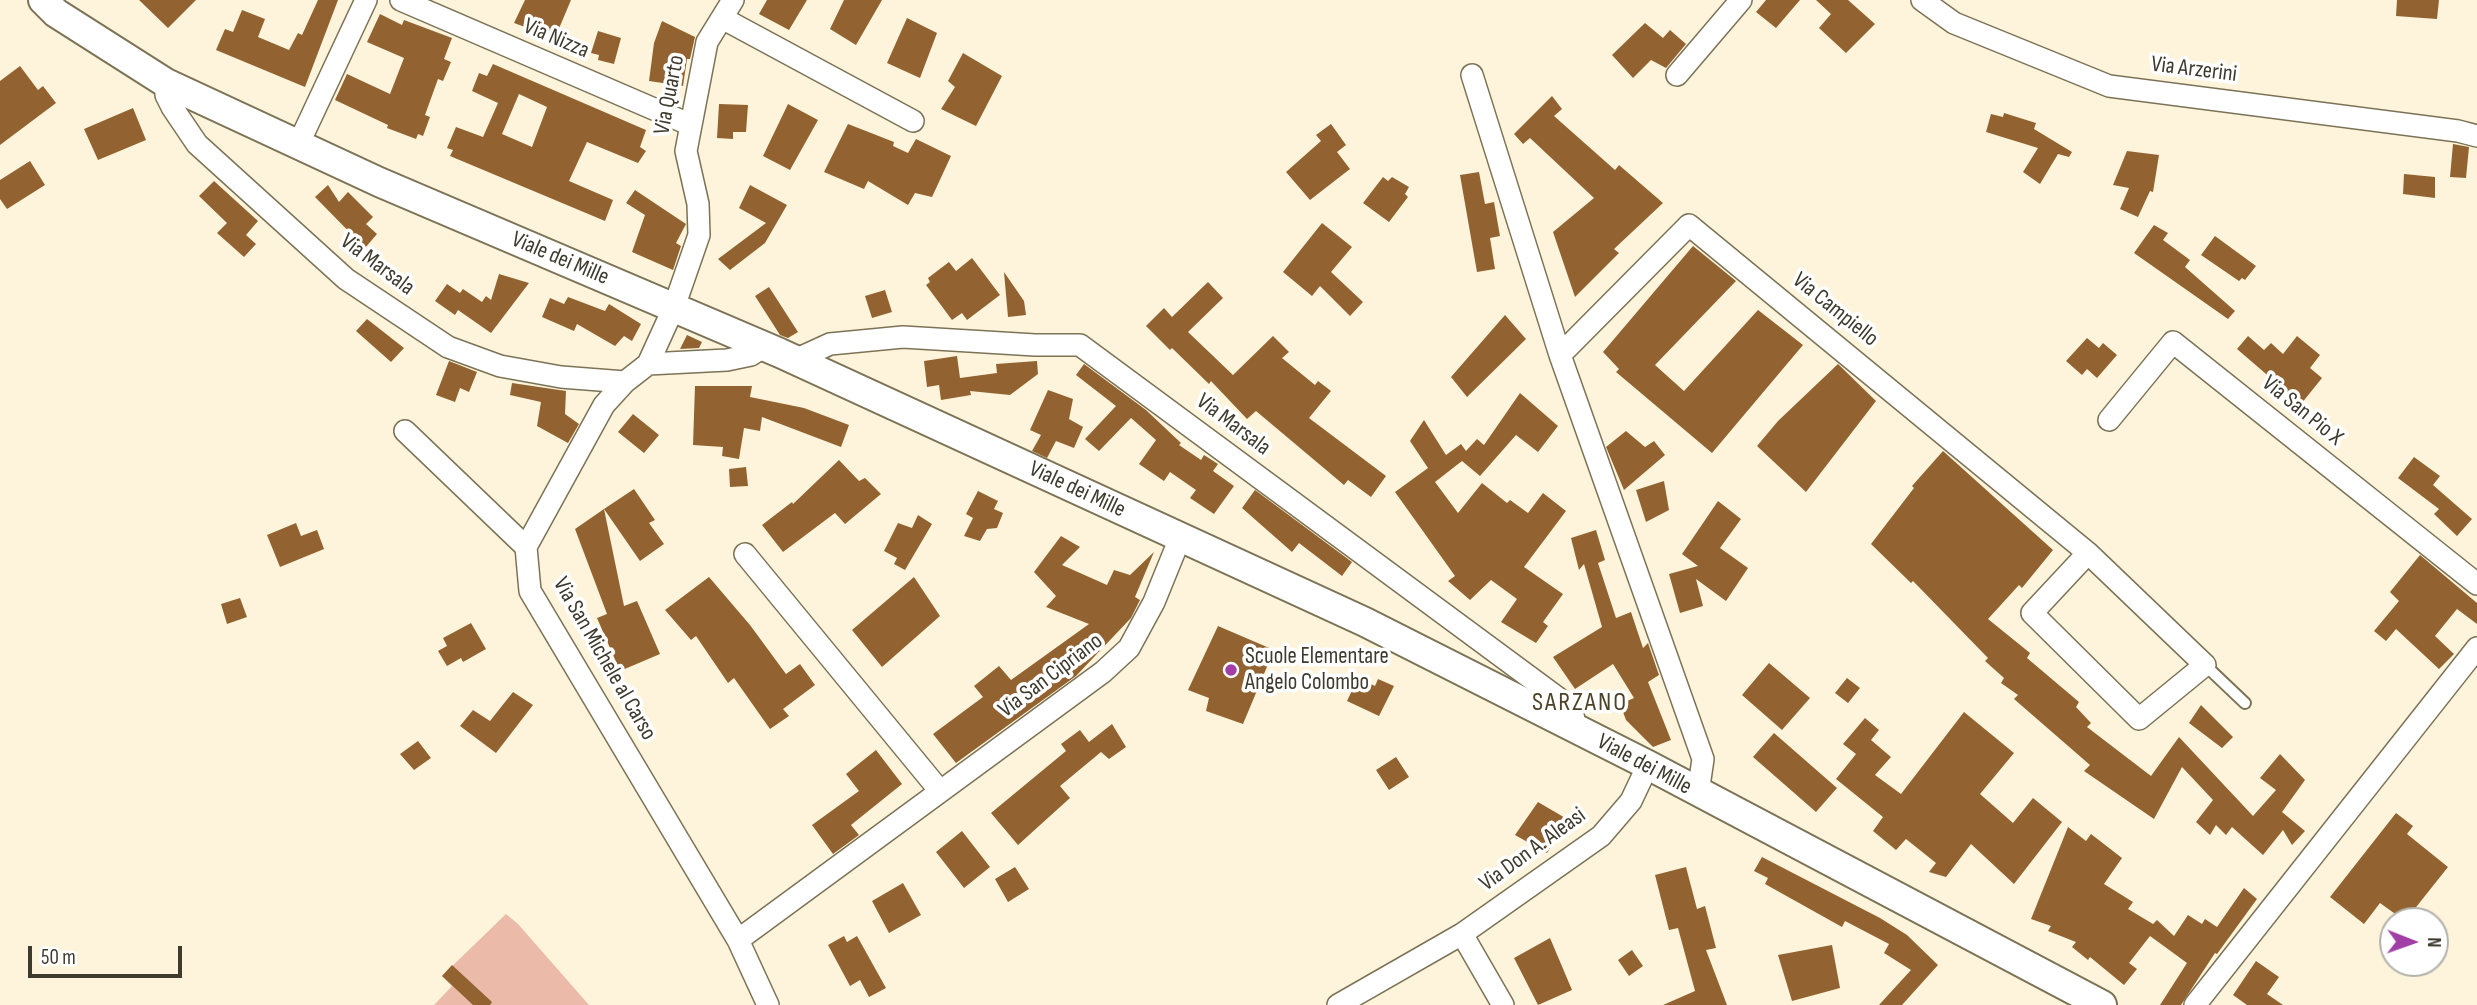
<!DOCTYPE html>
<html>
<head>
<meta charset="utf-8">
<style>
	body { margin:0 }
	#map { position:relative; width:2477px; height:1005px; overflow:hidden; background:#fdf4db; font-family:"Sofia Sans Condensed",sans-serif }
	canvas { display:block }
	.north { position:absolute; left:2379px; top:907px; width:70px; height:70px; box-sizing:border-box; background:#fff; border:2px solid #b2b0ab; border-radius:50%; rotate:91deg; font-size:19px; font-weight:700; line-height:28px; text-align:center; color:#3e3a2d }
	.north::after { content:''; display:block; margin:auto; width:24px; height:32px; background:#a03fa5; clip-path:polygon(50% 0,100% 100%,50% 72%,0 100%) }
	.scale { position:absolute; left:28px; top:946px; width:154px; height:32px; box-sizing:border-box; border:4px solid #3e3a2d; border-top:0; padding-left:9px; font-size:21px; line-height:24px; white-space:nowrap; color:#3e3a2d; -webkit-text-stroke:5px #fff; paint-order:stroke }
</style>
</head>
<body>
<div id="map">
<canvas width="2477" height="1005"></canvas>
<div class="north">N</div>
<div class="scale">50 m</div>
</div>
<script>
const ctx = document.querySelector('canvas').getContext('2d');
ctx.lineJoin = 'round';
function paint(path, color) {
  ctx.fillStyle = color;
  ctx.fill(path, 'evenodd');
}
function toPath(rows) {
  const path = new Path2D();
  for (const r of rows) {
    path.moveTo(r[0], r[1]);
    for (let i = 2; i < r.length; i += 2) path.lineTo(r[i], r[i + 1]);
  }
  return path;
}
function trace(path, color, width, dash) {
  ctx.strokeStyle = color;
  ctx.lineWidth = width;
  ctx.lineCap = dash ? 'butt' : 'round';
  ctx.setLineDash(dash || []);
  ctx.stroke(path);
}
function write(font, color, halo, rows, align = 'center') {
  ctx.font = font + ' "Sofia Sans Condensed",sans-serif';
  ctx.lineWidth = 7;
  ctx.setLineDash([]);
  ctx.textBaseline = 'middle';
  ctx.strokeStyle = halo;
  ctx.fillStyle = color;
  for (const [text, x, y, turn = 0] of rows) {
    ctx.save();
    ctx.translate(x, y);
    ctx.rotate((+turn || 0) * Math.PI / 180);
    ctx.textAlign = isNaN(turn) ? turn : align;
    if (halo) ctx.strokeText(text, 0, 0);
    ctx.fillText(text, 0, 0);
    ctx.restore();
  }
}
const green = toPath([
	[506,914,518,924,589,1005,434,1005,452,986,442,976]
]);
const building = toPath([
	[139,0,196,0,168,28],
	[318,0,338,0,305,87,216,50,225,29,233,32,242,10,265,19,258,37,289,50,298,33,302,35],
	[525,0,571,0,555,38,514,23],
	[767,0,807,0,789,30,759,14],
	[844,0,882,0,856,45,830,29],
	[1766,0,1800,0,1776,28,1756,12],
	[1816,0,1848,0,1875,24,1846,53,1819,28,1831,14],
	[2397,0,2439,0,2437,19,2396,16],
	[380,14,402,25,404,20,452,38,444,59,451,62,443,81,438,79,425,115,430,117,423,136,418,134,416,139,387,128,388,125,335,100,347,74,390,94,404,58,367,42],
	[907,18,937,33,920,78,887,63],
	[662,21,695,37,690,59,687,59,683,86,649,81,654,43],
	[1645,23,1663,38,1670,30,1686,44,1666,68,1651,60,1633,78,1612,55],
	[598,31,621,38,614,64,598,60,599,55,591,53],
	[963,53,1002,76,976,126,941,109,955,87,948,81],
	[493,64,646,130,640,147,646,151,638,163,587,142,569,181,613,200,605,221,450,156,453,150,447,148,456,127,483,137,498,103,472,91,479,73,487,76],
	[519,94,547,107,532,147,502,134],
	[20,66,38,90,43,86,56,103,0,145,0,81],
	[1552,96,1562,109,1554,116,1615,170,1619,165,1663,203,1614,249,1619,253,1575,297,1553,232,1594,198,1530,138,1523,144,1514,134],
	[719,104,748,105,746,132,733,132,733,139,717,138],
	[788,104,818,120,790,170,763,156],
	[133,108,146,140,98,160,84,129],
	[2004,113,2036,123,2034,129,2072,152,2069,157,2058,154,2040,184,2023,172,2038,148,1986,132,1991,114,2003,117],
	[848,124,894,142,893,146,908,153,916,139,951,156,932,197,915,193,908,205,868,181,864,189,824,172],
	[1331,124,1346,145,1337,152,1350,169,1310,200,1286,172,1321,141,1316,135],
	[2453,144,2469,147,2466,178,2450,177],
	[2127,151,2159,155,2153,192,2150,191,2138,217,2120,209,2129,188,2113,185],
	[30,161,45,185,7,209,0,199,0,180],
	[1479,172,1485,204,1494,202,1500,236,1490,238,1495,269,1477,272,1460,175],
	[2404,174,2435,177,2435,198,2403,194],
	[1383,177,1388,181,1392,177,1409,187,1405,194,1408,197,1389,222,1363,203],
	[214,181,258,221,246,235,256,244,244,257,217,233,227,223,199,196],
	[328,185,339,202,348,192,373,217,366,224,377,234,365,248,315,197],
	[750,185,787,205,765,243,730,270,718,259,766,223,739,208],
	[635,190,686,224,676,243,681,246,673,270,632,252,645,215,626,203],
	[1322,223,1352,247,1331,272,1363,302,1350,316,1320,286,1312,296,1283,272],
	[2154,225,2168,233,2163,240,2190,260,2185,267,2235,311,2228,319,2134,253],
	[2215,236,2256,266,2245,280,2242,278,2239,281,2201,255],
	[1693,246,1736,281,1655,365,1684,391,1758,310,1803,345,1712,453,1616,372,1619,369,1603,352],
	[972,258,1000,295,967,320,962,313,952,320,926,285,930,282,928,278,949,262,956,271],
	[1004,272,1024,301,1026,315,1008,317],
	[499,274,529,283,491,333,458,310,455,315,435,301,447,284,460,293,463,289,482,302,486,296,491,300],
	[1208,282,1223,298,1188,332,1233,375,1273,336,1289,352,1282,358,1315,385,1318,381,1331,391,1309,418,1386,476,1371,497,1348,480,1344,485,1256,411,1247,419,1211,381,1209,384,1172,348,1170,350,1146,326,1164,308,1172,317],
	[769,287,798,332,788,338,780,335,755,296],
	[885,290,892,312,872,318,865,296],
	[568,297,605,311,609,304,641,324,632,341,624,336,615,346,577,324,574,331,542,317,550,298,564,304],
	[1505,315,1526,339,1467,397,1451,377],
	[367,319,404,348,391,362,356,331],
	[687,335,702,342,699,348,680,349],
	[2248,336,2264,350,2271,343,2283,354,2297,336,2320,355,2310,368,2322,378,2301,404,2237,349],
	[2087,338,2099,348,2103,343,2117,355,2097,378,2087,369,2082,375,2066,361],
	[957,356,960,378,997,373,996,364,1037,361,1038,374,1010,395,970,391,971,395,941,400,939,385,927,387,924,361],
	[449,361,477,372,469,392,460,388,455,402,436,395],
	[1084,364,1146,410,1181,443,1179,445,1201,460,1204,455,1218,464,1213,471,1234,486,1214,514,1190,498,1196,490,1170,472,1164,481,1139,464,1156,440,1131,418,1099,451,1085,439,1116,406,1076,375],
	[1838,364,1876,401,1806,492,1757,446,1778,421],
	[512,383,566,391,565,414,579,424,568,443,537,426,541,402,510,395],
	[695,386,752,386,750,397,804,408,849,425,841,447,762,417,760,431,744,428,739,459,722,456,723,447,693,445],
	[1048,390,1073,399,1069,419,1083,427,1074,448,1056,441,1047,458,1032,451,1041,435,1030,430],
	[1520,393,1558,426,1538,452,1516,435,1480,476,1462,461,1435,482,1458,513,1482,483,1507,503,1510,500,1528,513,1543,493,1566,511,1524,567,1563,594,1543,622,1548,626,1536,643,1501,622,1517,599,1491,580,1470,600,1448,581,1455,576,1395,492,1428,468,1410,441,1424,420,1446,455,1461,444,1466,451,1477,439,1484,445],
	[633,414,659,435,644,453,618,432],
	[1626,431,1645,447,1654,441,1665,455,1624,490,1606,447],
	[1943,451,2053,550,2022,588,2019,585,1988,619,2030,653,2027,658,2079,702,2076,707,2091,723,2087,727,2151,776,2179,737,2253,816,2276,790,2260,778,2280,754,2305,780,2282,812,2305,831,2292,845,2283,830,2263,855,2232,827,2226,835,2216,825,2210,835,2196,822,2213,800,2182,767,2154,819,2084,771,2090,765,2014,699,2018,695,2001,683,2004,678,1985,661,1988,658,1913,581,1911,583,1871,544,1914,488,1912,486],
	[2414,457,2440,476,2433,485,2472,519,2457,536,2434,514,2439,509,2398,478],
	[839,460,859,481,865,478,881,494,845,524,835,513,783,552,762,525,792,502,793,504],
	[746,467,748,486,730,487,729,469],
	[1664,481,1669,510,1646,522,1636,490],
	[634,489,655,520,649,523,664,544,640,561,604,509],
	[1255,490,1352,562,1342,576,1299,543,1292,552,1242,508],
	[978,491,998,501,994,509,1003,513,997,528,987,529,980,541,964,536,973,518,966,514],
	[1718,501,1741,519,1720,548,1748,568,1726,601,1696,579,1703,606,1680,613,1669,574,1698,566,1682,554],
	[604,509,624,606,637,601,660,654,620,671,597,618,607,614,575,529],
	[918,515,932,524,905,570,894,564,897,558,884,551,898,523,912,528],
	[296,523,301,536,317,530,324,549,280,567,267,535],
	[1596,530,1605,560,1598,563,1616,618,1631,612,1643,648,1648,643,1659,675,1648,682,1671,740,1653,747,1626,720,1620,704,1634,698,1613,664,1575,689,1553,657,1602,627,1584,564,1579,570,1571,538],
	[1061,536,1080,547,1062,565,1107,585,1114,570,1130,575,1154,552,1135,597,1140,600,1131,618,1076,676,956,763,933,734,983,697,974,686,999,666,1011,680,1089,624,1046,607,1056,596,1034,572],
	[2420,555,2477,603,2477,624,2457,609,2435,636,2454,654,2439,669,2396,629,2386,641,2374,631,2399,601,2390,592],
	[709,577,750,625,786,674,800,664,815,685,783,709,789,716,770,729,734,678,728,683,696,636,691,640,665,610],
	[914,577,940,616,882,667,852,630],
	[240,598,247,617,227,624,221,604],
	[471,623,486,649,463,662,461,658,447,666,438,651,447,646,443,638],
	[1218,626,1274,650,1243,724,1206,711,1209,698,1188,690],
	[1769,663,1810,698,1782,730,1742,695],
	[1358,678,1375,686,1378,679,1394,686,1379,716,1347,701],
	[1847,678,1860,688,1848,703,1835,693],
	[513,692,533,705,496,753,460,726,473,710,490,721],
	[2201,705,2233,737,2222,748,2189,723],
	[1964,712,2014,753,1980,794,2013,823,2033,798,2062,822,2014,884,1971,844,1946,877,1929,872,1936,863,1906,839,1896,850,1873,831,1883,817,1836,779,1856,754,1843,744,1865,718,1879,730,1871,740,1891,757,1875,775,1901,794],
	[1112,724,1126,747,1109,759,1101,752,1060,786,1070,798,1018,845,991,813,1066,751,1061,744,1080,730,1089,742],
	[1774,733,1837,788,1816,812,1753,757],
	[418,741,431,758,414,770,400,754],
	[876,750,902,784,851,825,859,835,833,854,812,825,859,791,846,774],
	[1396,757,1409,777,1389,790,1376,770],
	[1538,802,1567,819,1547,853,1515,835],
	[2396,813,2413,826,2407,834,2448,867,2405,921,2380,903,2364,924,2330,897],
	[2068,827,2086,841,2091,834,2122,858,2104,884,2133,902,2128,909,2153,924,2157,920,2174,936,2188,915,2202,924,2205,919,2217,927,2244,888,2257,899,2217,954,2215,953,2181,1005,2160,1005,2187,963,2150,936,2129,963,2137,969,2124,985,2090,957,2088,960,2072,947,2076,942,2048,931,2051,926,2031,919],
	[962,831,990,867,964,888,936,852],
	[1762,857,1880,918,1907,935,1938,965,1902,1005,1879,1005,1911,970,1884,953,1889,944,1845,921,1842,927,1765,884,1768,878,1754,871],
	[1015,867,1029,889,1008,902,995,879],
	[1686,867,1697,909,1705,906,1716,948,1706,950,1727,1005,1663,1005,1695,991,1678,928,1669,930,1655,875],
	[903,883,921,915,889,933,872,901],
	[844,936,847,942,857,936,886,988,869,997,860,980,850,986,828,945],
	[1550,938,1572,990,1538,1005,1514,958],
	[1832,945,1840,988,1792,1001,1778,955],
	[1632,950,1643,966,1629,976,1618,960],
	[2256,961,2279,977,2267,994,2283,1005,2247,1005,2233,995],
	[452,965,492,1002,490,1005,473,1005,442,976]
]);
const lane = toPath([
	[2205,665,2245,703]
]);
const street = toPath([
	[401,0,691,125],
	[733,0,707,42,691,125,686,151,698,204,699,235,674,307,648,364,625,382,604,405,526,547,530,591,738,940,768,1005],
	[1922,0,1954,23,2109,86,2458,131,2477,136],
	[722,18,913,121],
	[1472,75,1560,355,1703,759,1698,793],
	[1677,75,1741,0],
	[166,83,166,95,172,107,197,144,346,279,448,347,500,366,561,377,625,382],
	[298,145,366,0],
	[1560,355,1689,225,2088,553,2032,613,2139,719,2205,665,2088,553],
	[795,360,830,344,903,337,1035,345,1080,345,1566,704,1573,715,1576,728],
	[648,364,727,360,751,355,765,346],
	[2109,420,2173,342,2477,584],
	[405,431,526,547],
	[745,554,940,791],
	[738,940,1103,672,1129,648,1154,602,1180,538],
	[1338,1005,1462,934],
	[1503,1005,1462,934,1601,836,1631,801,1648,765],
	[2195,1005,2477,648]
]);
const secondary = toPath([
	[43,0,56,13,166,83,379,182,780,353,1365,622,1648,765,2102,1005]
]);
const markers = [
	[1231,670,7,"#a03fa5"]
];
const streetNames = [
	["Via Nizza",556,39,23],
	["Via Arzerini",2194,70,7],
	["Via Quarto",670,95,-79],
	["Viale dei Mille",560,259,23],
	["Via Marsala",377,265,37],
	["Via Campiello",1835,310,39],
	["Via San Pio X",2302,411,39],
	["Via Marsala",1233,425,37],
	["Viale dei Mille",1077,490,25],
	["Via San Michele al Carso",604,659,60],
	["Via San Cipriano",1051,676,-37],
	["Viale dei Mille",1644,765,28],
	["Via Don A. Aleasi",1533,850,-36]
];
const poiNames = [
	["Scuole Elementare",1245,657],
	["Angelo Colombo",1245,683]
];
const quarterNames = [
	["SARZANO",1580,703]
];
paint(green, '#ebbaa9');
paint(building, '#926331');
trace(lane, '#7c7256', 14);
trace(street, '#7c7256', 24);
trace(secondary, '#7c7256', 32);
trace(lane, '#fff', 10);
trace(street, '#fff', 21);
trace(secondary, '#fff', 28);
for (const [x, y, r, color] of markers) {
  const dot = new Path2D();
  dot.arc(x, y, r, 0, 2 * Math.PI);
  ctx.fillStyle = color;
  ctx.fill(dot);
  trace(dot, '#fff', 2.5);
}
write('23px', '#3e3a2d', '#fff', streetNames);
write('23px', '#3e3a2d', '#fff', poiNames, 'left');
ctx.letterSpacing = '2px';
write('26px', '#4c4328', '#fff', quarterNames);
ctx.letterSpacing = '0px';
</script>
</body>
</html>
